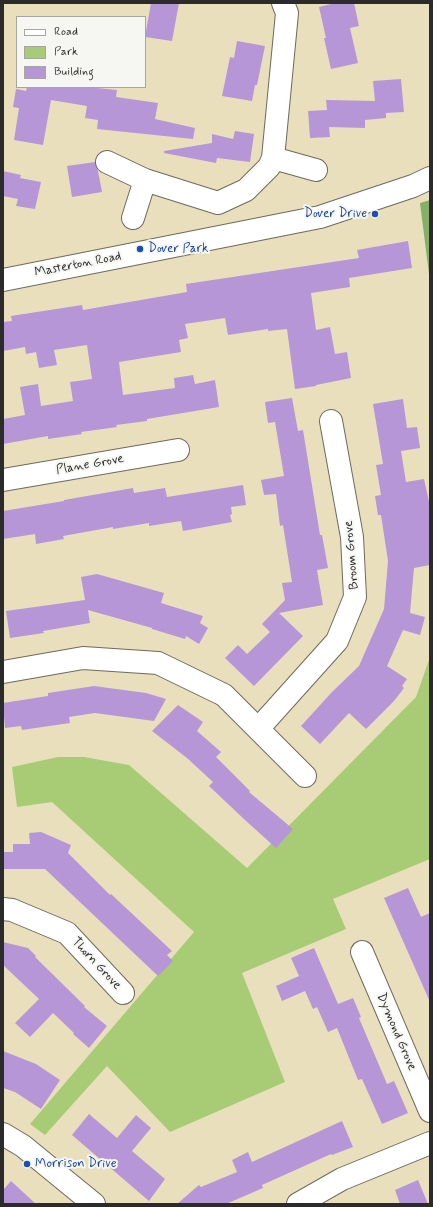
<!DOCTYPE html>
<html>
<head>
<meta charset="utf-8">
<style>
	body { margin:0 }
	#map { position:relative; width:433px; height:1207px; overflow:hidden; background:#e9dfbc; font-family:Mynerve,sans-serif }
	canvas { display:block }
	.frame { position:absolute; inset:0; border:4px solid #2b2b2b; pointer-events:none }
	.legend { position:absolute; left:16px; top:16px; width:130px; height:72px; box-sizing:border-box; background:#f6f6f2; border:1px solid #a5a5a2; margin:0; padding:5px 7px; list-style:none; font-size:12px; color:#2b2b2b }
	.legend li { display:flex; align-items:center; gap:8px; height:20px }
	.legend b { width:20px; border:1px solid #a5a5a2 }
</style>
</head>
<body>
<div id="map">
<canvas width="433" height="1207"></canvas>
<div class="frame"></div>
<ul class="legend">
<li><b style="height:5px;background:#fff"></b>Road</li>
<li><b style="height:11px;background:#a8cc75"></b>Park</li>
<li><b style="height:11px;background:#b796d8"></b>Building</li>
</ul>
</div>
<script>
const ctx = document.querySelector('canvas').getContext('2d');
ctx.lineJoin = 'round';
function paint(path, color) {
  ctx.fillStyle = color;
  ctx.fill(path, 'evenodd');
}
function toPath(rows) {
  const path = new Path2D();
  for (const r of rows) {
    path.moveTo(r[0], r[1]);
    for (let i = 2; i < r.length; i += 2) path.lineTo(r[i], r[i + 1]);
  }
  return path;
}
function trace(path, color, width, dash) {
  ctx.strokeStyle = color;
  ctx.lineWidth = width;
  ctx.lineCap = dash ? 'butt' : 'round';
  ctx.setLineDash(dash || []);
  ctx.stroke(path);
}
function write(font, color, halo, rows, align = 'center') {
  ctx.font = font + ' Mynerve,sans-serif';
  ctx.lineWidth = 4;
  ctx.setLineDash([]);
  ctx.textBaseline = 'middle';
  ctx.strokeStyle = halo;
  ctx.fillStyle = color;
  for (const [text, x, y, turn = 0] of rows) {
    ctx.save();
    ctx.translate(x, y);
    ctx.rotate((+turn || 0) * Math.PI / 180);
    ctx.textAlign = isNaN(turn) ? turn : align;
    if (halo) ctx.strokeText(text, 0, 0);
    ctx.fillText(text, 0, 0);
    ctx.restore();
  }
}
const green = toPath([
	[430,657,430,859,333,899,346,929,242,973,285,1082,170,1132,107,1066,45,1135,30,1124,194,932,52,802,17,807,12,767,58,757,84,757,129,765,247,868,416,697]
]);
const forest = toPath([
	[430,200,430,282,420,203]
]);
const building = toPath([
	[151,3,179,3,172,41,145,37],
	[335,3,354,3,359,26,350,28,358,63,331,69,324,38,326,38,319,7],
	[237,41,265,46,257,85,255,85,252,101,222,96,230,57,234,58],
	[401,79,404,112,386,113,386,118,365,120,365,128,329,127,330,137,310,138,308,111,327,110,326,100,375,101,373,81],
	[27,87,87,87,117,90,116,97,158,103,155,119,195,128,193,139,97,129,98,120,85,118,87,106,51,100,43,145,14,140,19,108,13,107,16,89,26,91],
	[235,131,254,134,250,162,217,158,216,163,164,153,164,151,212,143,212,134,233,139],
	[95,162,98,171,102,192,72,197,67,166],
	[3,171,21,175,20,178,41,182,35,209,16,206,18,199,3,196],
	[408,241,412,268,349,278,350,287,311,293,316,330,330,327,335,354,347,352,351,378,316,385,316,386,295,389,287,329,268,331,268,329,228,335,225,318,185,324,188,338,179,340,181,352,119,362,123,395,175,388,174,378,193,375,195,384,215,380,219,407,147,419,147,421,116,425,117,427,81,432,82,434,48,439,48,436,3,444,3,419,25,415,20,387,38,384,41,406,73,401,70,382,92,379,87,345,54,350,57,365,39,368,36,352,26,354,25,347,3,351,3,322,12,321,11,316,82,305,83,310,187,292,186,284,359,258,357,250],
	[292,398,298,431,303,430,320,535,322,535,328,568,317,570,323,605,279,613,303,636,254,686,225,658,238,645,247,654,270,632,262,624,285,600,282,583,292,582,283,525,280,526,276,494,264,495,261,480,284,476,275,422,268,423,265,402],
	[403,399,407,428,417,427,420,448,401,451,406,482,424,479,430,506,430,565,414,568,410,613,425,617,420,635,403,630,387,666,407,679,402,686,404,688,394,701,366,729,349,713,320,744,301,726,332,692,359,666,384,609,388,561,381,515,378,515,375,496,381,495,376,465,383,464,373,404],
	[243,485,246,505,231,507,232,514,230,515,232,522,183,531,181,521,149,526,149,523,113,529,113,527,63,536,64,539,36,544,35,534,3,539,3,511,64,501,64,500,133,488,134,493,165,488,167,497],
	[97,574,164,593,161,603,203,616,200,623,208,628,199,644,186,636,185,639,152,629,152,628,88,610,90,623,43,631,44,633,10,638,6,611,85,600,81,577],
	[94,686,146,693,166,699,154,721,95,713,69,717,70,723,22,730,21,726,5,728,3,703,48,696,48,693],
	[178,705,203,722,197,731,221,752,216,757,250,791,249,792,293,829,276,848,245,820,209,786,213,782,187,758,152,731],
	[41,832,71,845,68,853,110,895,111,894,172,951,167,955,173,961,158,976,45,869,3,869,3,852,13,852,13,844,30,844,29,833],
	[408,888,421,917,430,913,430,1002,384,898],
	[3,942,28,948,36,956,35,957,85,1006,84,1007,107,1026,89,1048,73,1034,74,1033,53,1013,30,1037,15,1023,39,999,3,965],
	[314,948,338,1004,353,998,361,1017,359,1018,387,1084,394,1081,408,1113,382,1124,362,1079,358,1080,337,1028,328,1032,317,1007,313,1009,305,991,282,1001,276,986,299,976,291,958],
	[3,1051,36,1064,60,1080,41,1109,15,1092,3,1088],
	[89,1114,117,1138,136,1115,151,1128,132,1151,165,1179,149,1201,72,1135],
	[342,1121,353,1147,332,1155,331,1154,262,1185,263,1188,226,1204,177,1204,199,1185,201,1187,237,1172,232,1160,248,1152,252,1162],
	[418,1180,428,1204,400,1204,395,1190],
	[11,1181,36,1204,3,1204,3,1190]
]);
const minor = toPath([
	[273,158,316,170],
	[107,162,145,180,218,203,246,190,269,167,273,158,287,13,283,3],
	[133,218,145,180],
	[3,280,320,217,413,186,430,178],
	[3,480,178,450],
	[3,672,83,658,158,663,224,695,305,776],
	[258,729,337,641,355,597,352,537,331,421],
	[3,909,12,910,67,933,123,993],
	[362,952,430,1111],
	[3,1134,23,1146,94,1204],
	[298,1204,342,1179,430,1143]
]);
const markers = [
	[375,214,4,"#1a4fb4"],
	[140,249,4,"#1a4fb4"],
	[27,1164,4,"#1a4fb4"]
];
const transitNames = [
	["Dover Drive",367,214,"right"],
	["Dover Park",148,249],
	["Morrison Drive",35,1164]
];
const streetNames = [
	["Masterton Road",78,265,-11],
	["Plane Grove",90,465,-10],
	["Broom Grove",352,555,-95],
	["Thorn Grove",96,964,47],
	["Dymond Grove",396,1032,67]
];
paint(green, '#a8cc75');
paint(forest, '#86b066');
paint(building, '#b796d8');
trace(minor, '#6e6a5e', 24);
trace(minor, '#fff', 22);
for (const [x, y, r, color] of markers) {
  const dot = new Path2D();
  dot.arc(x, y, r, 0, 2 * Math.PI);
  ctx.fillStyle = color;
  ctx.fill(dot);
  trace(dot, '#f6f6f2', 1.5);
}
write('13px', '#164399', '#f6f6f2', transitNames, 'left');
write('13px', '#2b2b2b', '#f6f6f2', streetNames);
</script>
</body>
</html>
